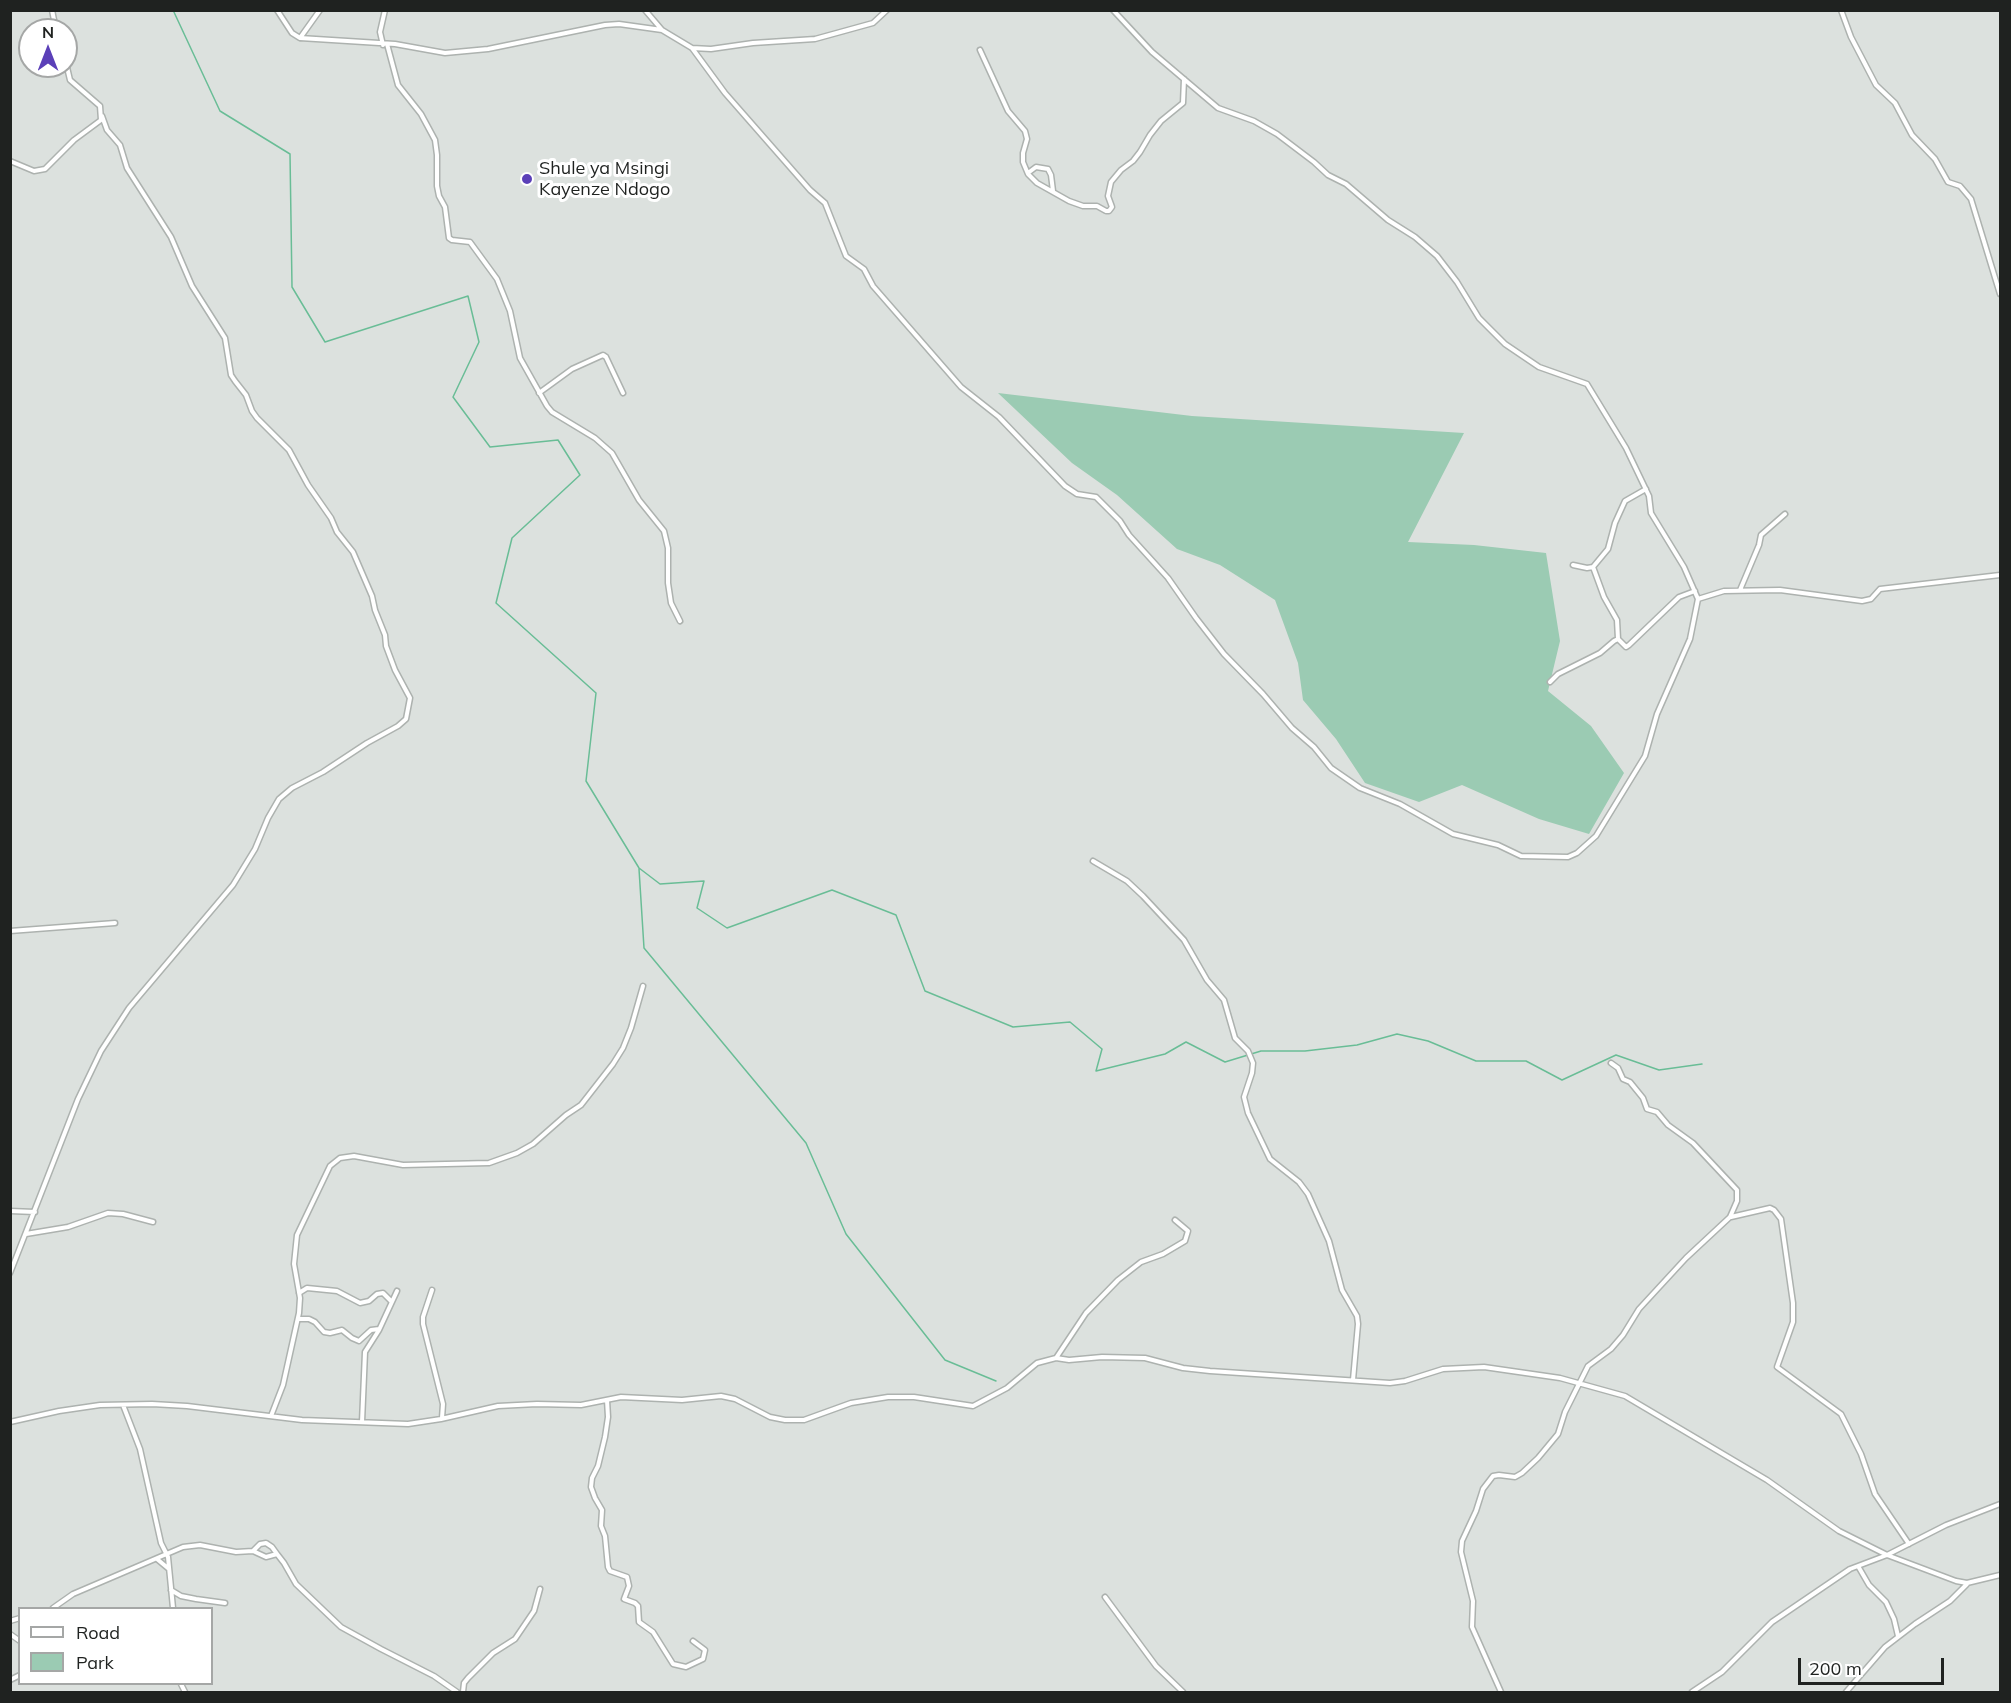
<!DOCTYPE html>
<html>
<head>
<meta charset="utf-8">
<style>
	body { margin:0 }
	#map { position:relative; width:2011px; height:1703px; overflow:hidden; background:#dce1de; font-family:Mulish,sans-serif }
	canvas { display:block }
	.frame { position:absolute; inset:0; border:12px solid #1f2220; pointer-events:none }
	.legend { position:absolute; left:18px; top:1607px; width:195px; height:78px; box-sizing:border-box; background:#fff; border:2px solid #a5a7a6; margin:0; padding:8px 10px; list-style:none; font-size:18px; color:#1f2220 }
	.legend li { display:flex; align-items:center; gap:12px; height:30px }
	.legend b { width:30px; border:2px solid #a5a7a6 }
	.north { position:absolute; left:18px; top:18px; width:60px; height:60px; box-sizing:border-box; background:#fff; border:2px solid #a5a7a6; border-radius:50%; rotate:0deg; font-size:16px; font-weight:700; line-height:24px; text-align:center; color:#1f2220 }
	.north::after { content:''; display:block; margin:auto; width:21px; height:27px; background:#5b40b8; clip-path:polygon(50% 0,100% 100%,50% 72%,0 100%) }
	.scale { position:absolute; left:1798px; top:1658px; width:146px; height:27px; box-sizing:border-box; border:3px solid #1f2220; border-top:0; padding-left:8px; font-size:18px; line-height:21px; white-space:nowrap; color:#1f2220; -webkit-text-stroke:4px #fff; paint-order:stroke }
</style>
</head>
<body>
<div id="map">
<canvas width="2011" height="1703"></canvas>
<div class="frame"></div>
<ul class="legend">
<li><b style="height:8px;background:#fff"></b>Road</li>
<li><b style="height:16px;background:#9bcbb3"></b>Park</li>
</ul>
<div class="north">N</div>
<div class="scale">200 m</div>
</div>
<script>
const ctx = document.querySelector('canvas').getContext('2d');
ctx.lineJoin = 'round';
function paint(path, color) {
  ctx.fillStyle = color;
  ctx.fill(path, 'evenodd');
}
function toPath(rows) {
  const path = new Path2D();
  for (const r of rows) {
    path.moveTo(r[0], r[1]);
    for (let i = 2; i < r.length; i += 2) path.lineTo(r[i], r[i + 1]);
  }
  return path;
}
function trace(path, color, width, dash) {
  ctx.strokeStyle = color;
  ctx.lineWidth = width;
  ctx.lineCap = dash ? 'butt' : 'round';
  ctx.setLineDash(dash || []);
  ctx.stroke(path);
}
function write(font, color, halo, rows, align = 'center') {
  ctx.font = font + ' Mulish,sans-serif';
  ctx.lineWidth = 6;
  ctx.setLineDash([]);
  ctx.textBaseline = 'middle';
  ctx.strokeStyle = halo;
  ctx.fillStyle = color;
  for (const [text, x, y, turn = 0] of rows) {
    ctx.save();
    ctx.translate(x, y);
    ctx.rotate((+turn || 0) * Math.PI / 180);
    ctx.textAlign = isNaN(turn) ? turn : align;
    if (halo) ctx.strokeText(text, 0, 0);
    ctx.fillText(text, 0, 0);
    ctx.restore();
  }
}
const green = toPath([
	[998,393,1192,416,1464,433,1408,542,1474,545,1546,553,1560,641,1548,691,1591,726,1624,773,1589,834,1539,819,1462,785,1419,802,1365,783,1336,739,1303,700,1298,663,1275,600,1220,565,1177,549,1117,495,1072,463]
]);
const stream = toPath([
	[173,10,220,111,290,154,292,287,325,342,468,296,479,342,453,397,490,447,558,440,580,475,512,538,496,603,596,693,586,781,639,868,660,884,704,881,697,908,727,928,832,890,896,915,925,991,1013,1027,1070,1022,1102,1049,1096,1071,1165,1054,1186,1042,1225,1062,1261,1051,1305,1051,1357,1045,1397,1034,1428,1041,1476,1061,1526,1061,1562,1080,1616,1055,1659,1070,1702,1064],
	[639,869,644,948,806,1143,846,1234,945,1360,996,1381]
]);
const street = toPath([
	[52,10,56,30],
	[277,10,292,33,300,38,395,44,445,53,488,49,605,25,619,24,662,30,692,48,725,93,810,190,825,203,846,256,864,269,873,286,961,387,999,417,1065,486,1077,494,1096,497,1120,521,1129,535,1168,578,1196,618,1224,654,1263,694,1292,728,1314,747,1331,768,1360,788,1400,804,1453,834,1498,845,1521,856,1568,857,1577,853,1596,836,1645,756,1657,714,1690,639,1698,599],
	[645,10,662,30],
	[1113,10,1152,52,1218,108,1254,121,1277,134,1314,162,1328,175,1346,184,1388,220,1415,237,1437,256,1457,282,1479,318,1505,344,1539,367,1587,384,1626,448,1649,496,1651,513,1684,567,1698,599,1724,591,1780,590,1862,601,1871,599,1880,589,2000,575],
	[1841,10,1851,37,1876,85,1895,103,1912,135,1935,159,1948,182,1960,186,1971,199,2000,294],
	[300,38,320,10],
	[387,44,398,85,421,114,435,140,437,155,437,186,439,196,445,207,449,238,452,240,470,242,497,279,510,311,520,358,547,406,552,412,595,438,612,453,639,500,664,531,668,548,668,583,671,603,680,621],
	[383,45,380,32,385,10],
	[692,48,711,49,753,43,815,39,873,23,887,10],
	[980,50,1008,111,1025,131,1027,139,1023,153,1023,162,1028,174,1037,183,1069,201,1083,206,1097,206,1106,211,1109,211,1112,207,1108,196,1111,182,1121,170,1133,161,1140,152,1150,135,1161,121,1183,103,1184,79],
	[10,161,34,171,45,169,74,140,101,120,100,106,70,80,66,63],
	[1028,173,1036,167,1048,169,1051,175,1053,191],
	[539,393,572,369,603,355,606,357,623,393],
	[1573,565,1587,568,1593,567,1608,549,1615,523,1625,501,1646,489],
	[1593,567,1604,597,1617,620,1618,639],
	[1740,590,1759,545,1761,535,1785,514],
	[1550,682,1558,674,1600,653,1614,641,1618,639,1626,647,1629,645,1679,597,1695,591],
	[1093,861,1127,881,1143,896,1184,940,1207,980,1224,1000,1235,1038,1248,1051,1253,1063,1252,1073,1244,1097,1248,1113,1270,1159,1299,1182,1308,1194,1329,1241,1342,1290,1357,1316,1358,1324,1353,1380],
	[10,931,115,923],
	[10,1211,35,1212],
	[1731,1217,1770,1208,1774,1210,1781,1219,1793,1303,1793,1322,1777,1367,1841,1414,1861,1454,1875,1494,1909,1544],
	[26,1234,68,1227,108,1213,123,1214,153,1222],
	[10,1273,78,1099,101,1051,129,1008,233,885,255,849,268,818,279,799,292,788,323,772,367,743,398,726,406,719,410,698,395,670,386,646,385,635,375,610,372,596,353,552,337,532,331,518,308,485,289,450,257,418,252,411,246,395,235,381,231,375,225,338,192,286,171,237,127,168,120,145,107,130,102,116],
	[432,1290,423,1317,423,1324,443,1404,442,1418],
	[299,1293,307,1288,337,1291,360,1303,369,1301,377,1294,383,1293,391,1301],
	[298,1319,309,1319,315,1322,324,1332,330,1333,342,1330,352,1338,359,1341,371,1330,379,1329],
	[1056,1358,1086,1313,1118,1280,1141,1262,1163,1254,1185,1241,1188,1231,1175,1220],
	[607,1400,608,1417,605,1437,598,1466,592,1478,591,1487,595,1498,602,1510,601,1526,605,1536,608,1567,610,1571,627,1577,629,1586,624,1599,635,1603,638,1606,639,1622,653,1632,673,1664,686,1667,703,1659,705,1650,693,1641],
	[123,1405,140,1449,161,1543,168,1557,173,1608],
	[271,1416,283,1385,299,1313,300,1298,294,1264,297,1235,330,1166,340,1158,354,1156,403,1165,489,1163,517,1153,533,1144,566,1115,581,1105,613,1064,623,1048,631,1028,643,986],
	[10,1422,59,1411,100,1405,152,1404,187,1406,302,1420,408,1424,441,1419,498,1406,537,1404,581,1405,621,1397,682,1400,721,1396,735,1399,770,1417,785,1420,804,1420,851,1403,888,1397,914,1397,973,1406,1007,1388,1037,1363,1056,1358,1069,1360,1102,1357,1145,1358,1183,1368,1210,1371,1390,1383,1405,1381,1443,1369,1484,1367,1560,1378,1625,1396,1767,1480,1839,1531,1887,1555,1956,1581,1967,1583,2000,1575],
	[362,1422,365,1352,379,1330,397,1291],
	[253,1551,260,1544,266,1543,272,1547,277,1554],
	[157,1559,169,1569],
	[1858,1566,1869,1585,1886,1602,1894,1619,1898,1636],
	[171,1590,181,1596,196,1599,225,1603],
	[1105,1597,1156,1666,1183,1692],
	[53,1608,73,1594,183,1547,200,1545,236,1552,253,1551,266,1557,277,1554,284,1563,296,1584,341,1627,381,1649,434,1676,457,1692],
	[10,1621,20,1618],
	[10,1634,20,1641],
	[10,1680,20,1675],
	[181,1684,185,1692],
	[463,1692,464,1683,468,1678,493,1653,515,1639,534,1611,540,1589],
	[1501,1692,1472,1627,1473,1601,1461,1552,1462,1541,1476,1511,1483,1489,1493,1476,1499,1475,1515,1477,1522,1473,1538,1458,1558,1434,1565,1412,1588,1366,1611,1349,1623,1335,1639,1309,1686,1258,1730,1217,1737,1201,1737,1190,1693,1143,1668,1125,1657,1112,1647,1109,1643,1098,1630,1082,1623,1079,1618,1068,1611,1063],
	[1692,1692,1722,1672,1772,1622,1850,1569,1887,1555,1946,1525,2000,1504],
	[1846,1692,1885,1647,1915,1624,1950,1601,1967,1584]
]);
const markers = [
	[527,179,6,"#5b40b8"]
];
const poiNames = [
	["Shule ya Msingi",539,169],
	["Kayenze Ndogo",539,190]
];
paint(green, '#9bcbb3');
trace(stream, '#69bd96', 1.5);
trace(street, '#adb2af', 7);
trace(street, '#fff', 4);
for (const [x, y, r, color] of markers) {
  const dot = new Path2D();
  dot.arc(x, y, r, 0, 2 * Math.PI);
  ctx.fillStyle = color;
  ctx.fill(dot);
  trace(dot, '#fff', 2);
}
write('18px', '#1f2220', '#fff', poiNames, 'left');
</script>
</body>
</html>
